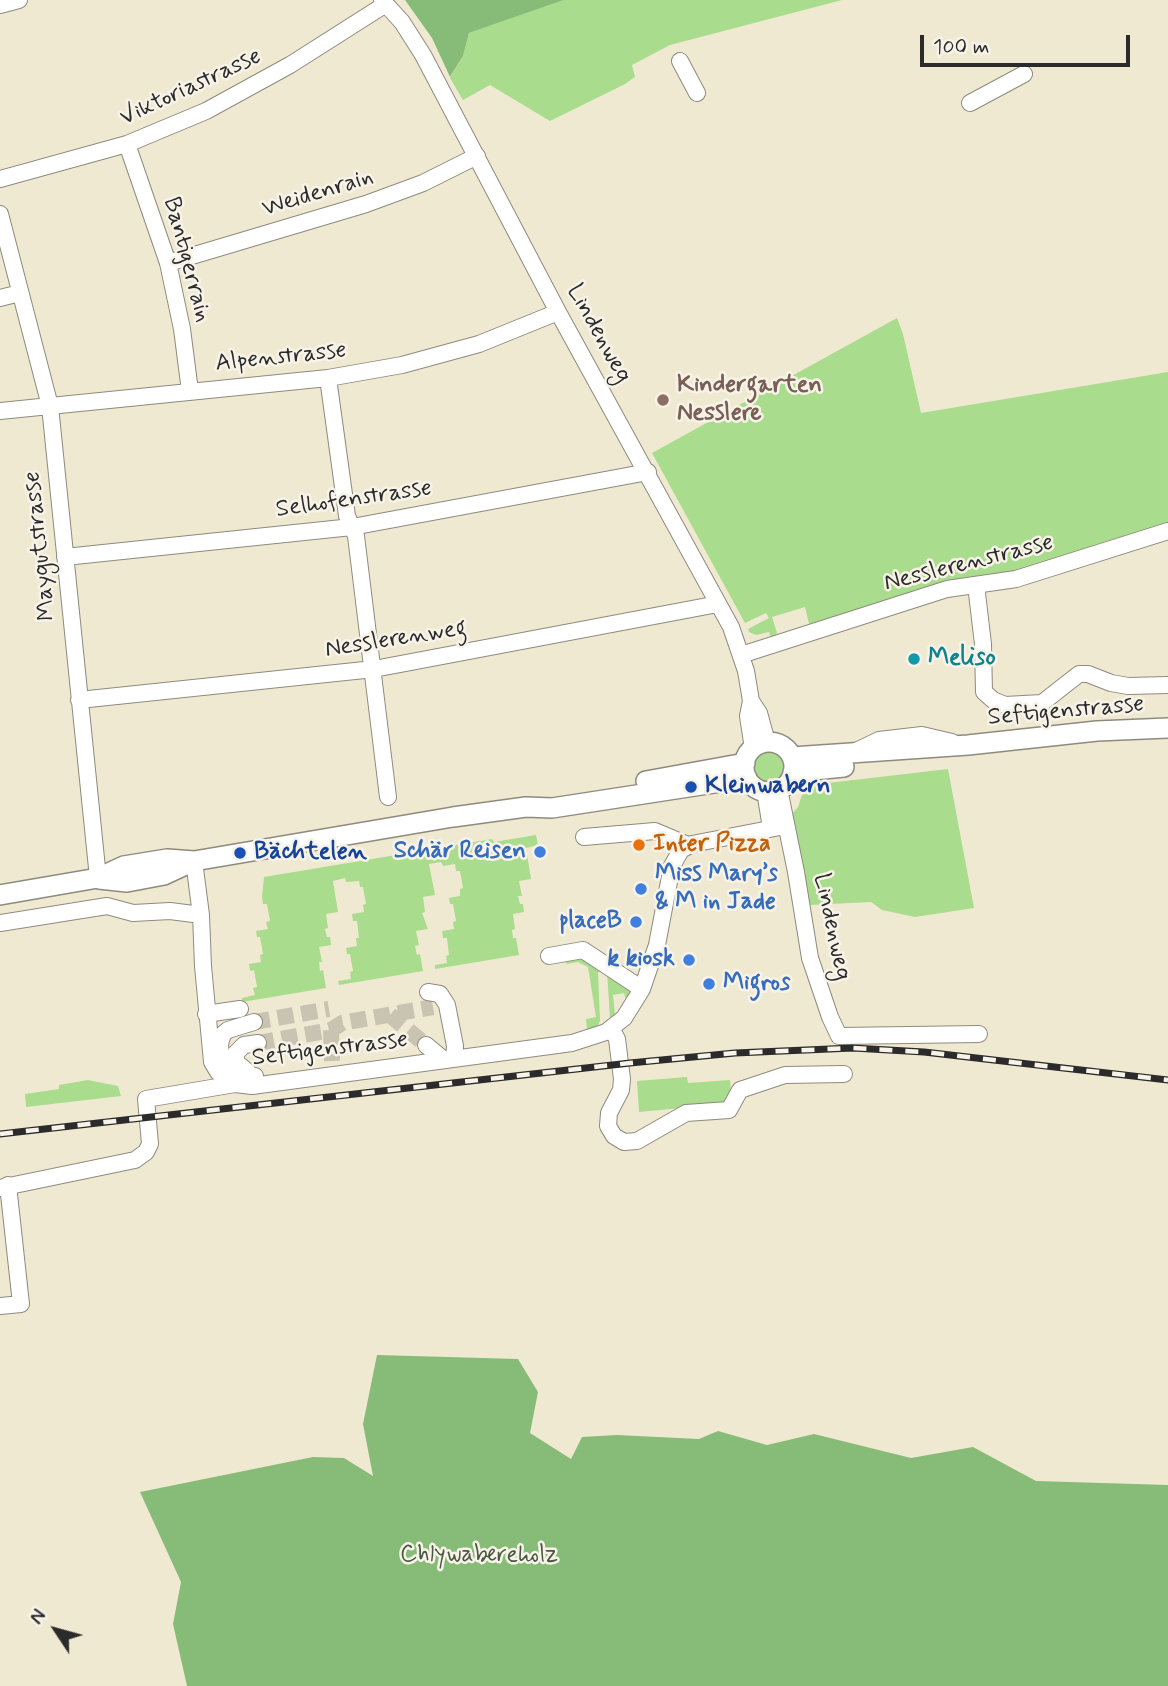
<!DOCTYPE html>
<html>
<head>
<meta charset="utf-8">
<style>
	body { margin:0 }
	#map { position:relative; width:1168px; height:1686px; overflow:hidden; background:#f0e9d2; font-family:Mynerve,sans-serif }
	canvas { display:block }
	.north { position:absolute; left:21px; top:1595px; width:70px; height:70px; -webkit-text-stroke:5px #f7f3e8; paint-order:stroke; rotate:306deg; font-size:19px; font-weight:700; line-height:28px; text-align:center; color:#2b2b2b }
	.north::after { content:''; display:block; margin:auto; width:24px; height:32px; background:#2b2b2b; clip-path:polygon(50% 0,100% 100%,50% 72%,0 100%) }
	.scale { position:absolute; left:920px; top:35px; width:210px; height:32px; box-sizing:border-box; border:4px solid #2b2b2b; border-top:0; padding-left:9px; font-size:21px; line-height:24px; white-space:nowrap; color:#2b2b2b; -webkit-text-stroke:5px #f7f3e8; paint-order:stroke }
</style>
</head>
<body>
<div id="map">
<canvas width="1168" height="1686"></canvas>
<div class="north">N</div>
<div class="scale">100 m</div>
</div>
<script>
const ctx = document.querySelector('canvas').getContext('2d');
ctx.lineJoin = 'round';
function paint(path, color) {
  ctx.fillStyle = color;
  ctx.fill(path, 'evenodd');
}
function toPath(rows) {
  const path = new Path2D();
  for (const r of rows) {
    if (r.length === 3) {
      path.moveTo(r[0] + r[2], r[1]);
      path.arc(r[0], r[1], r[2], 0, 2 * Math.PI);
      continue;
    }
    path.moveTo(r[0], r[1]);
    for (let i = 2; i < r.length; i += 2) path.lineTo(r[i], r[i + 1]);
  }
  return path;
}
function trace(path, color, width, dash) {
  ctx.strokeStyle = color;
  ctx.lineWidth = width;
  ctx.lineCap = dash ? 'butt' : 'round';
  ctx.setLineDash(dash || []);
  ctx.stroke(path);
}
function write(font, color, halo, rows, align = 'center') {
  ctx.font = font + ' Mynerve,sans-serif';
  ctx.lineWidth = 5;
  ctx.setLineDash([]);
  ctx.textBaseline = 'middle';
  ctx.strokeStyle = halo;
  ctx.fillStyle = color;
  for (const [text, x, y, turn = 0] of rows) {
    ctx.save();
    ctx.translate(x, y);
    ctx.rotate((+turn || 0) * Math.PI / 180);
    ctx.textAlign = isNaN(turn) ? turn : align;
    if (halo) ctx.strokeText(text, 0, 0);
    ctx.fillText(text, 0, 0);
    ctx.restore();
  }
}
const green = toPath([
	[564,0,842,0,670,45,632,65,635,77,625,84,550,121,490,85,463,100,450,78,463,56,469,33],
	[897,318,903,334,921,413,1168,372,1168,527,1011,573,941,583,809,624,805,607,772,617,777,633,771,640,769,632,756,635,749,632,748,629,769,618,766,613,745,623,652,453],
	[769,767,18],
	[948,769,974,908,915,917,882,910,871,902,809,905,790,816,798,807,804,789,811,785],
	[536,835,538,845,526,848,531,879,519,881,522,896,518,896,520,904,523,904,524,912,513,914,515,929,512,930,513,938,516,938,519,955,435,969,435,965,447,963,446,956,449,955,447,938,443,938,442,931,454,929,453,922,456,921,453,904,450,904,449,898,460,896,460,889,463,888,460,871,456,871,455,864,443,866,441,862,429,864,435,895,423,897,425,912,422,913,428,929,416,931,419,945,415,946,416,951,417,955,420,954,423,971,339,985,338,981,351,979,350,972,353,971,350,954,347,954,346,948,357,946,356,938,359,938,357,921,353,921,352,914,364,912,363,905,366,904,363,887,360,887,359,881,346,882,345,878,333,881,338,912,326,914,328,928,325,929,327,937,330,937,331,945,319,947,322,962,319,962,320,971,323,970,326,988,242,1002,242,998,255,995,253,988,257,987,254,970,250,971,249,964,261,962,260,955,263,954,260,937,257,937,256,931,268,929,266,922,270,921,267,904,263,904,262,897,264,877,492,839,494,842],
	[584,953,631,988,631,994,626,1000,624,993,613,995,615,1015,610,1019,607,971,598,972,600,1021,597,1027,587,1030,586,1019,596,1017,588,967,578,962,566,964,565,957],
	[687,1077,688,1083,730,1080,732,1103,639,1112,637,1081],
	[88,1080,118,1086,121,1096,26,1107,25,1094,59,1089,59,1085]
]);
const forest = toPath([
	[405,0,564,0,469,33,463,56,450,77,432,38],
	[377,1355,518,1359,538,1392,530,1433,571,1459,582,1437,617,1435,699,1439,718,1431,767,1445,814,1434,911,1458,973,1447,1036,1481,1168,1485,1168,1686,187,1686,173,1624,181,1582,140,1492,313,1457,344,1458,373,1476,363,1424]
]);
const minorTunnel = toPath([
	[390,1015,426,1045],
	[254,1022,329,1009],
	[331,1030,332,1061],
	[258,1043,331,1030,342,1023,433,1007]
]);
const minor = toPath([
	[382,0,402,22,423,55,558,312,731,627,746,671,751,701,748,716,753,749],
	[0,5,19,0],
	[680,61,697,93],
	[970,103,1024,74],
	[127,144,168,263,182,329,190,391],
	[0,179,127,144,206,111,290,65,386,4],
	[0,214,50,406,98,878],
	[168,263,366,204,423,183,477,156],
	[0,298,20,293],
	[328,378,347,516,356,536,388,797],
	[0,411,328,378,402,365,479,344,558,312],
	[65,557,352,527,648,472],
	[976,585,983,644,984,692,993,700,1005,705,1042,703,1079,674,1088,674,1111,683,1128,686,1168,685],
	[741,655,947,589,1016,579,1168,531],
	[79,700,374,669,718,604],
	[751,701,759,713,767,742],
	[856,751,879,740,922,735,952,742],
	[779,789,796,872,810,958,830,1017,839,1036,979,1034],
	[765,791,771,828],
	[584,837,655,831,688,845],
	[194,861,201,915,203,966,212,1062,218,1072,228,1081,235,1084,252,1086,572,1043,606,1032,624,1018,642,989,657,945,672,866,681,850,692,844,785,826],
	[0,923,107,906,133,913,170,911,201,915],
	[549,956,583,950,642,989],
	[428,992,440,994,447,1005,455,1046,454,1059],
	[206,1014,240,1009],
	[254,1022,228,1030,223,1034,220,1044,221,1056,230,1068,239,1074,255,1076],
	[611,1028,617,1039,622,1079,621,1090,609,1113,608,1126,614,1136,624,1142,637,1141,686,1113,729,1110,740,1090,785,1075,844,1074],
	[426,1045,444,1060],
	[248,1072,237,1063,235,1054,244,1045,258,1043],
	[0,1188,135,1160,146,1152,150,1144,146,1099,235,1084],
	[0,1306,21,1304,8,1185]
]);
const major = toPath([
	[769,767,25],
	[792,757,968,745,1097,731,1168,728],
	[793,772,844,767],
	[646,781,745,763],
	[99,879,127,882,164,875,194,861],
	[0,895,98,878,124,866,167,859,194,861,453,817,526,807,552,808,747,778]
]);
const rail = toPath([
	[0,1134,630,1063,735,1053,853,1048,924,1052,1168,1080]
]);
const markers = [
	[663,400,7,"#8d6e63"],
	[914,659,7,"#0f9aa8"],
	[691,787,7,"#1a4fb4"],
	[639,845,7,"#e8710a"],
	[540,852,7,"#3f7fe0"],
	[240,853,7,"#1a4fb4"],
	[641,889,7,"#3f7fe0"],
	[636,922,7,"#3f7fe0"],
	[689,960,7,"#3f7fe0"],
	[709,984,7,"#3f7fe0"]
];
const streetNames = [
	["Viktoriastrasse",191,88,-25],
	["Weidenrain",318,194,-17],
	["Bantigerrain",186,260,75],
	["Lindenweg",598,334,61],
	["Alpenstrasse",281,358,-6],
	["Selhofenstrasse",354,500,-8],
	["Maygutstrasse",41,546,-96],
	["Nesslerenstrasse",969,564,-14],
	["Nesslerenweg",396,640,-9],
	["Seftigenstrasse",1066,712,-5],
	["Lindenweg",831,927,78],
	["Seftigenstrasse",330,1050,-7]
];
const educationNames = [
	["Kindergarten",677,386],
	["Nesslere",677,414]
];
const cultureNames = [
	["Meliso",928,659]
];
const transitNames = [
	["Kleinwabern",705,787],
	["Bächtelen",254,853]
];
const foodNames = [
	["Inter Pizza",653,845]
];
const shopNames = [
	["Schär Reisen",526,852],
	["Miss Mary’s",655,875,"left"],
	["& M in Jade",655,903,"left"],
	["placeB",622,922],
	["k kiosk",675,960],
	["Migros",723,984,"left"]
];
const parkNames = [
	["Chlywabereholz",479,1556]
];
paint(green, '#a9dc8c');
paint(forest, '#86bc78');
trace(minorTunnel, '#c9c3b1', 16, [16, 8]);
trace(minor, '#8e8a7e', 18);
trace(major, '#8e8a7e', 22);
trace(minor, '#fff', 16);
trace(major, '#fff', 19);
trace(rail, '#2b2b2b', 7);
trace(rail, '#f7f3e8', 4.5, [13]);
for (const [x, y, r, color] of markers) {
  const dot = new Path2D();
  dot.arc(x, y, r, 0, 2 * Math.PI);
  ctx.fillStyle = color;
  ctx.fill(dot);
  trace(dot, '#f7f3e8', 2.5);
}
write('24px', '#2b2b2b', '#f7f3e8', streetNames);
write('bold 24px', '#785e54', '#f7f3e8', educationNames, 'left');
write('bold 24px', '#0d838f', '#f7f3e8', cultureNames, 'left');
write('bold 24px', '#164399', '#f7f3e8', transitNames, 'left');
write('bold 24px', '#c56008', '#f7f3e8', foodNames, 'left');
write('bold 24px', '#366cbe', '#f7f3e8', shopNames, 'right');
write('24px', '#4a5743', '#f7f3e8', parkNames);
</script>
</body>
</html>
